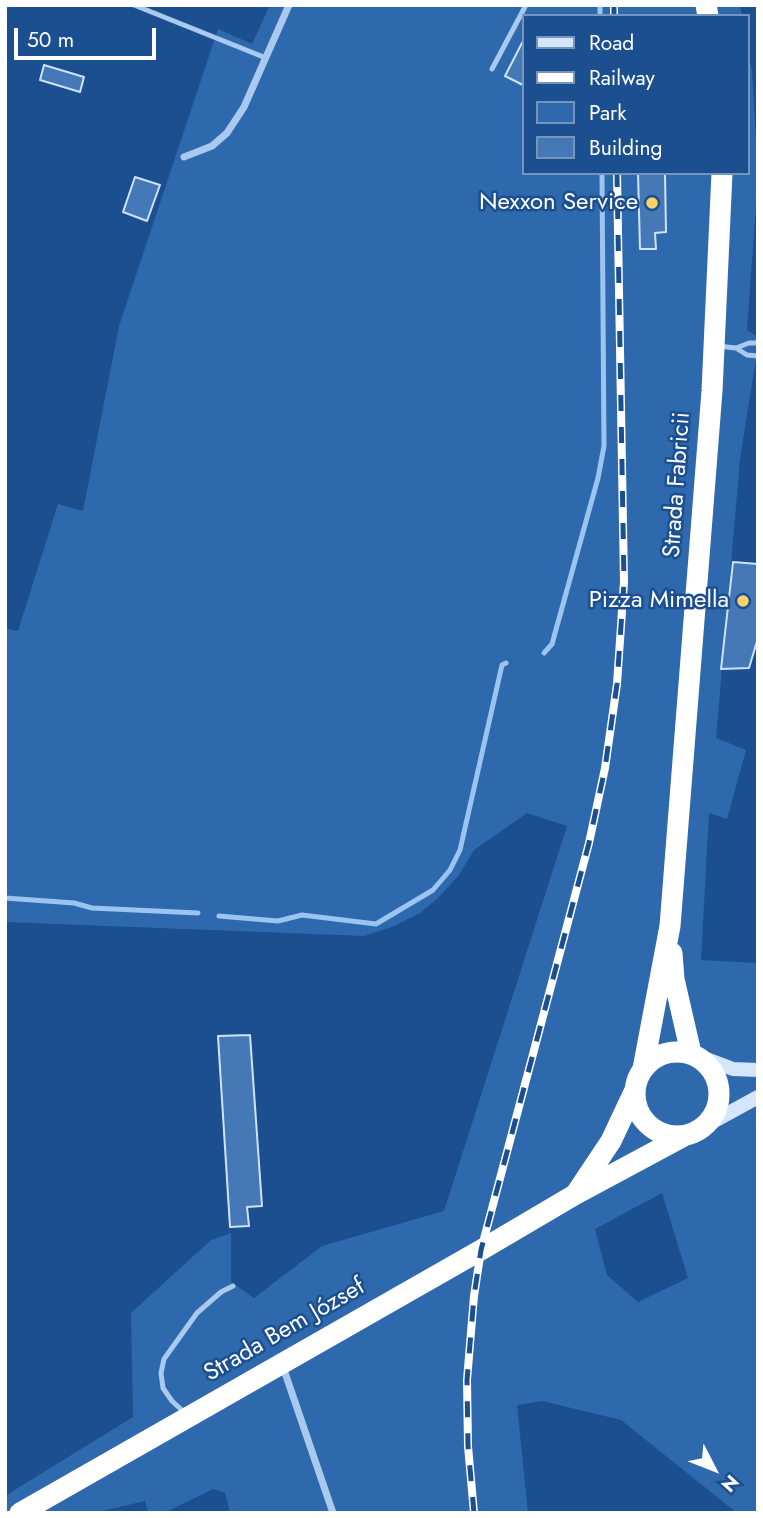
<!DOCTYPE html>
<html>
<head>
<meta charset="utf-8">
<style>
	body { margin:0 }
	#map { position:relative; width:763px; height:1518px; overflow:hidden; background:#1b4f8f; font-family:Jost,sans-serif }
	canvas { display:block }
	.frame { position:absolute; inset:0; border:7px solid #fff; pointer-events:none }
	.legend { position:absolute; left:522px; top:14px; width:228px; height:161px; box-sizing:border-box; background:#1b4f8f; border:2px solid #7695bc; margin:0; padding:9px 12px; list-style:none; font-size:21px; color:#fff }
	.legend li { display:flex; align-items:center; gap:14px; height:35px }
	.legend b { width:35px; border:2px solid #7695bc }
	.north { position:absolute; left:679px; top:1434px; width:70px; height:70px; -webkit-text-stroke:5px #1b4f8f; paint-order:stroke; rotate:132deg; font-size:19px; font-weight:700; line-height:28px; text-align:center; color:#fff }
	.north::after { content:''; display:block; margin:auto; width:24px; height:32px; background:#fff; clip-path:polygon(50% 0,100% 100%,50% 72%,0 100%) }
	.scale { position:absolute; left:14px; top:28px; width:142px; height:32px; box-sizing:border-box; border:4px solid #fff; border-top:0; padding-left:9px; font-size:21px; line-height:24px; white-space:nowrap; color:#fff; -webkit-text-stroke:5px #1b4f8f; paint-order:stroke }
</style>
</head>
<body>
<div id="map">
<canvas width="763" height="1518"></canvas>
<div class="frame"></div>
<ul class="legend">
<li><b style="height:9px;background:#d6e6fa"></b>Road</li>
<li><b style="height:9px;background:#fff"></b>Railway</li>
<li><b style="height:19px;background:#2e69ad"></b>Park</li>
<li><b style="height:19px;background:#4478b7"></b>Building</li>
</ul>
<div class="north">N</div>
<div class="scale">50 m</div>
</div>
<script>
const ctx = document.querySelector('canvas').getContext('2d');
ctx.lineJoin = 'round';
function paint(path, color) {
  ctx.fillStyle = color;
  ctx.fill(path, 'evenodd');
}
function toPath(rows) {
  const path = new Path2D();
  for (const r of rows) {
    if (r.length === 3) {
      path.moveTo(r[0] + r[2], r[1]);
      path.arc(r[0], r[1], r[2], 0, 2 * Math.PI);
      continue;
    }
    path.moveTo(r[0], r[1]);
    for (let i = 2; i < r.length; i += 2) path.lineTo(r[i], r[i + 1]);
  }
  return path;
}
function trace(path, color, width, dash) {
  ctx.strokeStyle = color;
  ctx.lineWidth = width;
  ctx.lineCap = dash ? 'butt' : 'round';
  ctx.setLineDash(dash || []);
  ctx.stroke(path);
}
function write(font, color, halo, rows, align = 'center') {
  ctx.font = font + ' Jost,sans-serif';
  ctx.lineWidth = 5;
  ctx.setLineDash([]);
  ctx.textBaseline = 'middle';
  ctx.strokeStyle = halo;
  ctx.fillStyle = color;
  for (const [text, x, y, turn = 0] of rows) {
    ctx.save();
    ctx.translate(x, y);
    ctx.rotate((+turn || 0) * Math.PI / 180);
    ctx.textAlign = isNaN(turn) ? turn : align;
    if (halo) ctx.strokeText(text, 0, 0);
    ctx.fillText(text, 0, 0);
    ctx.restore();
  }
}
const green = toPath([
	[270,5,740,5,742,16,523,16,523,173,747,173,747,46,752,71,758,177,747,330,758,337,758,346,740,459,716,738,746,750,727,819,709,813,701,960,758,963,758,1513,737,1513,621,1420,542,1401,517,1405,528,1513,230,1513,225,1493,213,1489,164,1513,148,1513,145,1501,93,1513,5,1513,5,1496,133,1417,131,1313,211,1240,231,1233,231,1282,254,1298,322,1246,444,1211,567,826,527,813,474,850,459,875,438,898,420,913,392,927,364,936,5,922,5,628,18,631,58,504,83,511,119,326,218,29,252,44],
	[662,1193,688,1278,638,1302,607,1275,595,1229]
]);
const stream = toPath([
	[600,5,600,16],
	[544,653,552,644,598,478,604,446,602,173],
	[5,898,74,903,92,908,198,913],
	[219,916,278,921,302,915,376,924,433,890,450,870,460,850,502,665,506,663]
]);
const building = toPath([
	[523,41,523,85,505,76,523,41],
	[44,65,84,77,80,92,40,80,44,65],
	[638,173,665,173,666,232,655,233,656,249,640,249,638,173],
	[135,177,160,185,147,221,123,212,135,177],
	[733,562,758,564,758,638,749,668,721,669,733,562],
	[250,1035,262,1206,247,1207,249,1226,230,1227,218,1036,250,1035]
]);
const lane = toPath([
	[134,5,266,58],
	[492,69,526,5],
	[718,346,736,348,747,355,758,356],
	[736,348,749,343,758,343],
	[185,1413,172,1401,163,1388,161,1373,164,1359,197,1313,221,1292,233,1286]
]);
const street = toPath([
	[184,157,212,146,227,133,244,107,289,5],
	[283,1367,333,1513]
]);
const secondary = toPath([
	[696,1055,733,1069,758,1070],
	[705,1126,758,1097]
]);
const highway = toPath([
	[706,5,708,16],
	[672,953,674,979,691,1053],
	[677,1094,42],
	[643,1069,670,926,712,391,722,173],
	[577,1192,611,1141,635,1090],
	[20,1513,481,1250,576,1194,684,1136]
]);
const rail = toPath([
	[614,5,614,16],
	[474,1513,468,1446,467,1380,474,1296,481,1250,589,843,605,768,617,684,624,582,617,173]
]);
const markers = [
	[652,203,7,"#ffd166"],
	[743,601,7,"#ffd166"]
];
const poiNames = [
	["Nexxon Service",638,203],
	["Pizza Mimella",729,601]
];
const streetNames = [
	["Strada Fabricii",678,485,-86],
	["Strada Bem József",285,1331,-30]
];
paint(green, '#2e69ad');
trace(stream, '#9cc4f0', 5);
paint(building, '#4478b7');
trace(building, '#cfe3fa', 2);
trace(lane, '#a9c9ee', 5);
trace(street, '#a9c9ee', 7);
trace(secondary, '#d6e6fa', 14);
trace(highway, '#fff', 21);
trace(rail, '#fff', 8);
trace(rail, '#1b4f8f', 5, [16]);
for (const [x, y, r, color] of markers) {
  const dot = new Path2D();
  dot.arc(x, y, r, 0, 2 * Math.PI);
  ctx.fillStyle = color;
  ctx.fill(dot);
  trace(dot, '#1b4f8f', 2.5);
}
write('24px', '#fff', '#1b4f8f', poiNames, 'right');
write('24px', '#fff', '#1b4f8f', streetNames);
</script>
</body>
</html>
